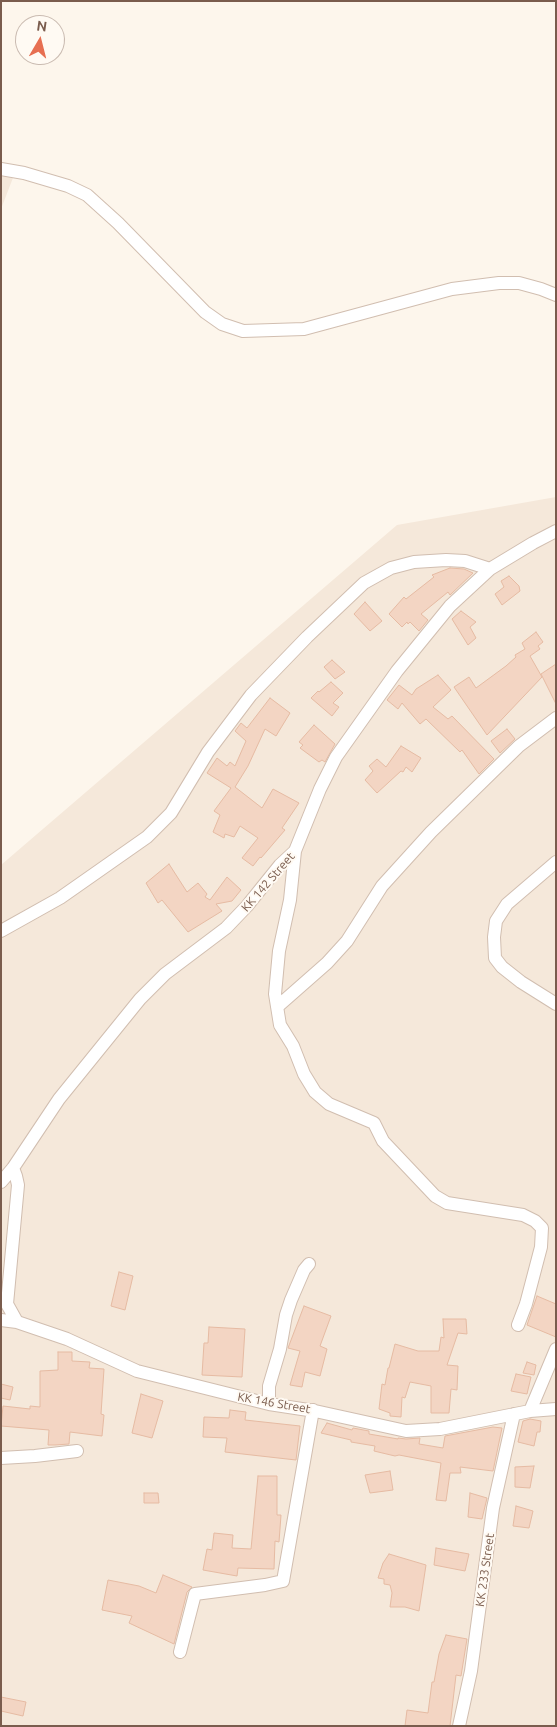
<!DOCTYPE html>
<html>
<head>
<meta charset="utf-8">
<style>
	body { margin:0 }
	#map { position:relative; width:557px; height:1727px; overflow:hidden; background:#fdf6ec; font-family:Ubuntu,sans-serif }
	canvas { display:block }
	.frame { position:absolute; inset:0; border:2px solid #7a5c4d; pointer-events:none }
	.north { position:absolute; left:15px; top:15px; width:50px; height:50px; box-sizing:border-box; background:#fffaf3; border:1px solid #cabbb1; border-radius:50%; rotate:8deg; font-size:14px; font-weight:700; line-height:20px; text-align:center; color:#7a5c4d }
	.north::after { content:''; display:block; margin:auto; width:18px; height:22px; background:#e76f51; clip-path:polygon(50% 0,100% 100%,50% 72%,0 100%) }
</style>
</head>
<body>
<div id="map">
<canvas width="557" height="1727"></canvas>
<div class="frame"></div>
<div class="north">N</div>
</div>
<script>
const ctx = document.querySelector('canvas').getContext('2d');
ctx.lineJoin = 'round';
function paint(path, color) {
  ctx.fillStyle = color;
  ctx.fill(path, 'evenodd');
}
function toPath(rows) {
  const path = new Path2D();
  for (const r of rows) {
    path.moveTo(r[0], r[1]);
    for (let i = 2; i < r.length; i += 2) path.lineTo(r[i], r[i + 1]);
  }
  return path;
}
function trace(path, color, width, dash) {
  ctx.strokeStyle = color;
  ctx.lineWidth = width;
  ctx.lineCap = dash ? 'butt' : 'round';
  ctx.setLineDash(dash || []);
  ctx.stroke(path);
}
function write(font, color, halo, rows, align = 'center') {
  ctx.font = font + ' Ubuntu,sans-serif';
  ctx.lineWidth = 4;
  ctx.setLineDash([]);
  ctx.textBaseline = 'middle';
  ctx.strokeStyle = halo;
  ctx.fillStyle = color;
  for (const [text, x, y, turn = 0] of rows) {
    ctx.save();
    ctx.translate(x, y);
    ctx.rotate((+turn || 0) * Math.PI / 180);
    ctx.textAlign = isNaN(turn) ? turn : align;
    if (halo) ctx.strokeText(text, 0, 0);
    ctx.fillText(text, 0, 0);
    ctx.restore();
  }
}
const residential = toPath([
	[1,167,16,170,1,209],
	[556,497,556,1726,1,1726,1,865,397,525]
]);
const building = toPath([
	[450,568,464,569,473,573,450,595,448,592,421,614,428,620,419,631,410,622,408,624,407,622,402,627,389,614,404,597,406,599,434,577,432,575,450,568],
	[509,576,519,586,520,591,502,605,495,594,504,587,501,581,509,576],
	[365,602,382,621,370,631,354,614,365,602],
	[461,611,476,622,470,627,476,638,468,645,452,619,461,611],
	[536,632,543,642,538,646,540,649,530,656,542,677,487,735,454,687,469,677,476,688,506,666,516,657,515,655,525,649,522,643,536,632],
	[332,660,345,672,335,679,324,667,332,660],
	[556,664,556,704,541,674,556,664],
	[438,675,451,690,433,707,448,719,452,716,494,759,479,774,462,750,460,752,426,719,420,724,402,703,398,709,387,700,399,685,412,695,416,689,438,675],
	[331,682,343,693,333,703,339,707,332,716,311,698,318,691,319,692,331,682],
	[270,698,290,713,276,736,265,729,248,766,235,787,262,808,273,789,299,803,282,828,285,830,261,858,260,857,253,866,242,858,258,838,240,826,234,837,225,834,224,838,213,832,220,815,214,811,231,788,207,773,217,758,227,766,230,762,235,766,246,741,235,731,241,723,247,728,270,698],
	[314,725,335,744,325,762,322,760,319,762,300,748,303,745,299,742,314,725],
	[507,729,515,739,500,753,491,741,507,729],
	[401,746,421,758,412,772,406,767,403,772,401,771,377,793,365,780,373,771,369,766,377,759,386,767,401,746],
	[169,864,187,892,198,883,207,894,205,897,210,900,227,877,241,890,232,901,216,904,222,911,188,932,162,900,158,903,146,883,169,864],
	[119,1272,133,1276,125,1310,111,1306,119,1272],
	[537,1296,556,1304,556,1337,527,1325,537,1296],
	[304,1306,331,1316,320,1346,327,1349,320,1376,305,1372,302,1387,290,1385,300,1351,288,1348,304,1306],
	[443,1319,466,1319,467,1334,458,1333,447,1365,458,1366,457,1390,451,1389,449,1413,431,1413,431,1386,410,1382,405,1398,402,1397,401,1417,390,1416,390,1413,379,1409,382,1384,385,1385,388,1368,389,1368,395,1344,418,1351,439,1351,441,1337,444,1338,443,1319],
	[209,1327,245,1329,242,1377,202,1375,204,1343,208,1343,209,1327],
	[58,1352,72,1352,72,1361,90,1362,89,1368,104,1369,101,1414,104,1415,102,1436,70,1432,69,1444,55,1445,48,1445,49,1430,1,1426,3,1406,30,1409,30,1406,40,1407,40,1371,58,1370,58,1352],
	[527,1362,536,1365,534,1375,523,1373,527,1362],
	[516,1374,531,1377,527,1394,511,1391,516,1374],
	[1,1384,13,1387,10,1400,1,1398,1,1384],
	[141,1394,163,1401,152,1438,132,1433,141,1394],
	[230,1410,246,1412,245,1420,300,1426,296,1460,225,1452,227,1438,203,1437,204,1417,229,1418,230,1410],
	[530,1419,541,1421,540,1432,537,1432,534,1446,518,1442,523,1421,530,1419],
	[327,1423,352,1430,353,1428,369,1431,369,1434,398,1439,398,1438,406,1439,420,1438,419,1444,443,1448,445,1436,493,1427,502,1428,493,1471,460,1467,461,1473,450,1473,446,1501,436,1500,441,1463,399,1455,395,1456,374,1451,375,1446,351,1442,351,1440,321,1433,327,1423],
	[534,1466,530,1488,515,1487,515,1467,534,1466],
	[390,1471,393,1490,370,1493,365,1475,390,1471],
	[258,1476,277,1476,277,1515,281,1515,279,1542,275,1541,274,1569,238,1568,237,1576,203,1570,207,1549,212,1550,214,1533,233,1535,232,1548,251,1549,258,1476],
	[144,1493,158,1493,159,1503,144,1503,144,1493],
	[470,1493,487,1498,482,1519,468,1517,470,1493],
	[516,1506,533,1511,529,1528,513,1526,516,1506],
	[436,1548,469,1554,465,1571,434,1565,436,1548],
	[389,1554,426,1565,419,1611,405,1607,390,1607,392,1593,390,1585,384,1584,384,1579,378,1578,383,1563,389,1554],
	[163,1575,192,1587,187,1592,174,1644,129,1623,132,1616,102,1610,108,1580,139,1586,156,1593,163,1575],
	[446,1635,467,1639,461,1676,456,1675,450,1726,405,1726,407,1710,428,1713,432,1682,434,1682,439,1654,446,1635],
	[1,1697,26,1702,23,1716,1,1711,1,1697]
]);
const minor = toPath([
	[1,169,24,173,68,186,87,195,118,223,205,312,222,324,243,331,304,329,452,289,499,283,519,283,541,289,556,295],
	[295,851,290,900,279,951,275,994,280,1025,293,1046,304,1074,315,1092,329,1104,374,1123,383,1141,435,1196,447,1203,523,1215,535,1221,542,1228,541,1247,526,1304,518,1325],
	[556,862,507,904,496,921,494,937,495,958,502,967,521,982,556,1004],
	[1,931,60,898,147,837,171,813,208,752,251,695,307,637,364,583,391,568,414,562,446,560,465,561,490,569],
	[277,1007,327,963,347,941,382,886,431,832,519,746,556,718],
	[13,1168,16,1176,18,1185,7,1304,17,1322],
	[1,1182,13,1168,59,1099,140,999,165,974,226,928,247,906,280,865,295,851,320,789,336,757,397,671,450,606,490,569,533,543,556,531],
	[1,1320,17,1322,67,1339,137,1371,269,1404,315,1411,406,1431,440,1429,530,1411,556,1409],
	[269,1404,269,1386,280,1349,286,1315,291,1300,304,1270,309,1264],
	[530,1411,556,1349],
	[1,1458,35,1456,77,1451],
	[180,1652,195,1594,265,1585,283,1581,313,1410],
	[459,1726,471,1671,493,1508,514,1414]
]);
const streetNames = [
	["KK 142 Street",268,882,-49],
	["KK 146 Street",274,1403,10],
	["KK 233 Street",485,1570,-82]
];
paint(residential, '#f5e8da');
paint(building, '#f3d5c3');
trace(building, '#e6bba3', 1);
trace(minor, '#d1beb0', 14);
trace(minor, '#fff', 12);
write('12px', '#7a5c4d', '#fffaf3', streetNames);
</script>
</body>
</html>
